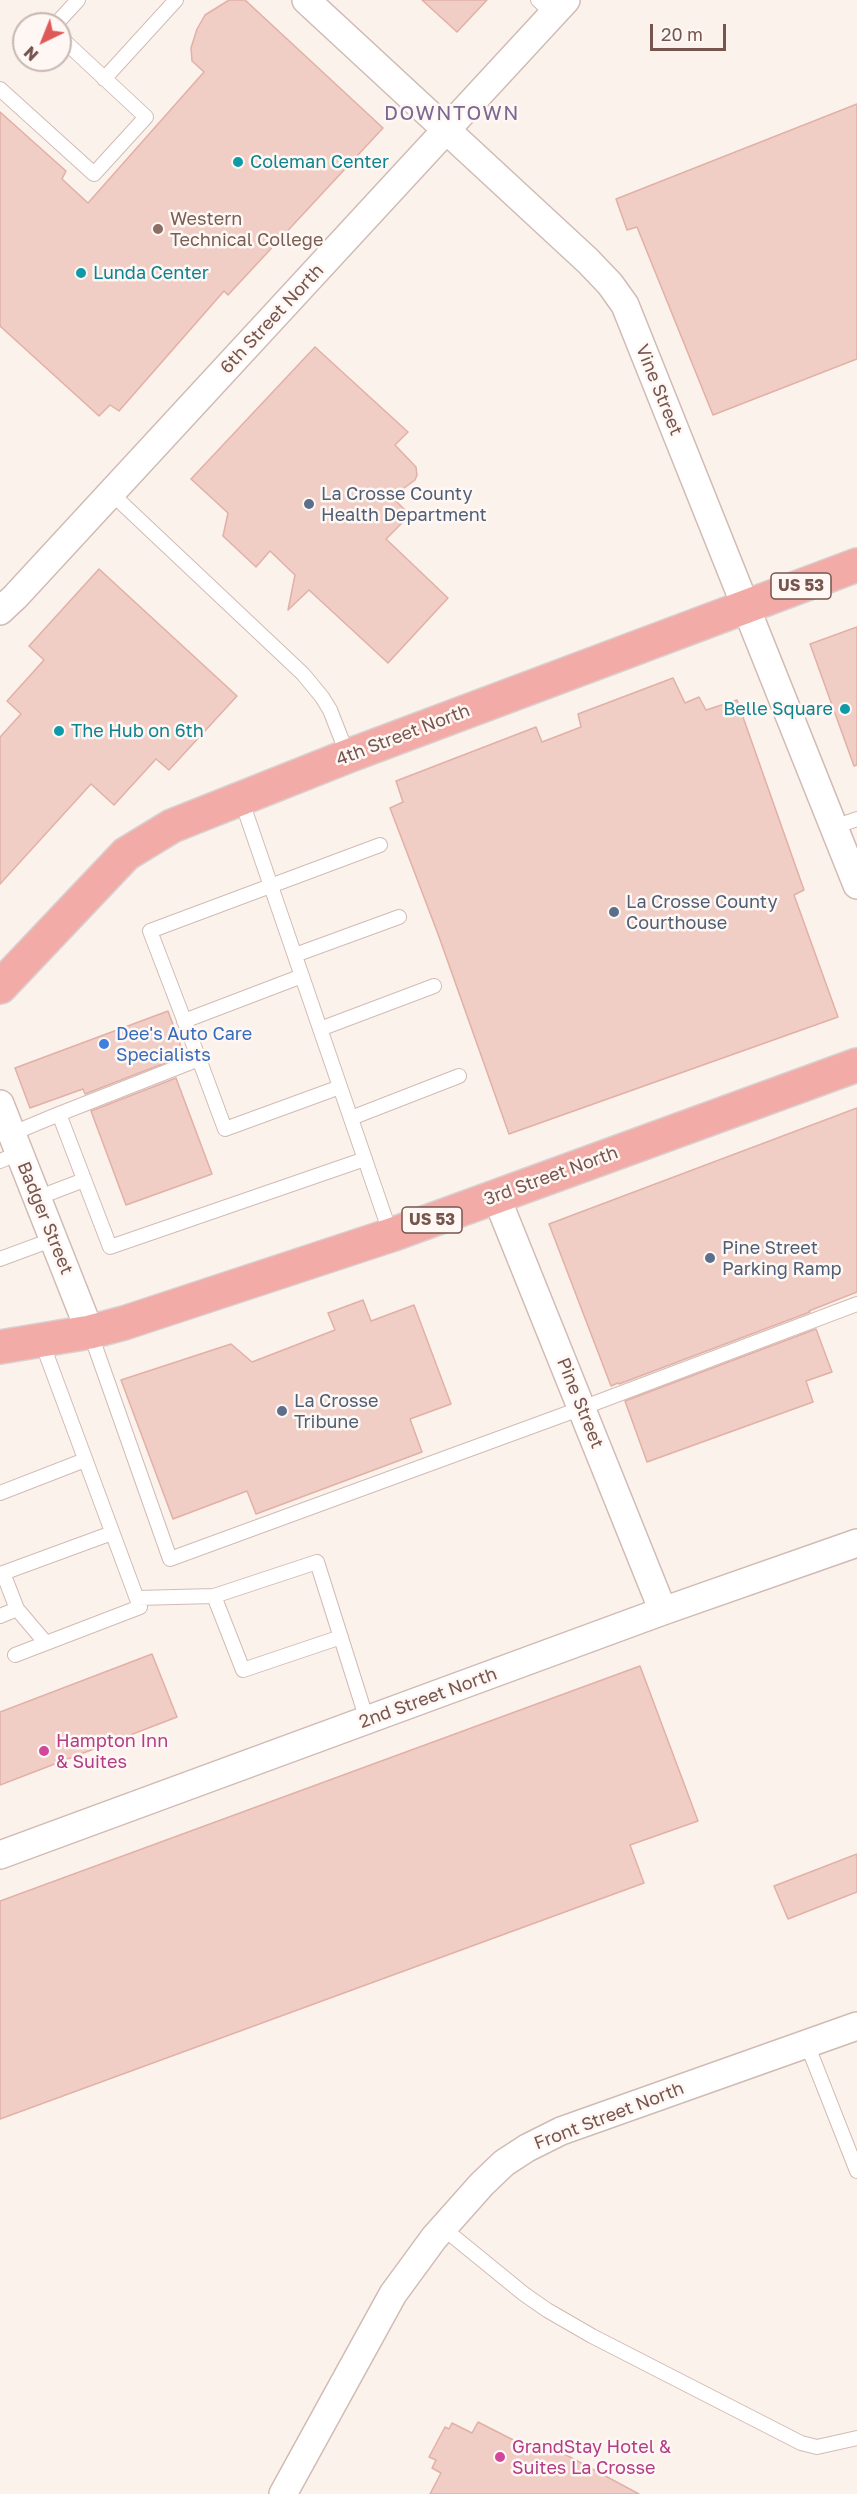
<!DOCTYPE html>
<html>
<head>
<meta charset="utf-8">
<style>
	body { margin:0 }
	#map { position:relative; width:857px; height:2494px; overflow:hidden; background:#fcf2ec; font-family:"Golos Text",sans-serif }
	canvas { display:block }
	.north { position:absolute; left:12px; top:12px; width:60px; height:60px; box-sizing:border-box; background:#fef7f3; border:2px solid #c8b6b1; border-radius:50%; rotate:223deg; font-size:16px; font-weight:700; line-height:24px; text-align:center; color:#77554f }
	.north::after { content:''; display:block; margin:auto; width:21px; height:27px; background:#de5a59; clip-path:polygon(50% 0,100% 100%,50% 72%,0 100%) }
	.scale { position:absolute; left:650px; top:24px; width:76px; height:27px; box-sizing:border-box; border:3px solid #77554f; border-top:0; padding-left:8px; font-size:18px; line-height:21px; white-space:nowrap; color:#77554f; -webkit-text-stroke:4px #fef7f3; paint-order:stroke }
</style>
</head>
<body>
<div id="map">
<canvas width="857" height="2494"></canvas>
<div class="north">N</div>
<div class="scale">20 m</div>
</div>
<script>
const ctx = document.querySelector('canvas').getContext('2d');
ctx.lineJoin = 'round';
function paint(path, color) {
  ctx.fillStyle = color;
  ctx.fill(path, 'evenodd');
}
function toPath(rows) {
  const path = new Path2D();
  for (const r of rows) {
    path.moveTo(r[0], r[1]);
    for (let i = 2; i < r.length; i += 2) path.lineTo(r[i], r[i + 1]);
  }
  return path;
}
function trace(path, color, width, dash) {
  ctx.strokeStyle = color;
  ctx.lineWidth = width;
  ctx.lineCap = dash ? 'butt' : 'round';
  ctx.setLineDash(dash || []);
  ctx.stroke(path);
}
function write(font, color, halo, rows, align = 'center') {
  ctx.font = font + ' "Golos Text",sans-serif';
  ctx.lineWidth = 5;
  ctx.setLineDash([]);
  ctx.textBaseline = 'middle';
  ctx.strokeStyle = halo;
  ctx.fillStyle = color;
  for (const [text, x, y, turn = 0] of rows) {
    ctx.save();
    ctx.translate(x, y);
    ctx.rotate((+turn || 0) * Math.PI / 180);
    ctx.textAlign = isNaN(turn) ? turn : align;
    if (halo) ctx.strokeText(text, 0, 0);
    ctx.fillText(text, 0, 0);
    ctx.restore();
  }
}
const building = toPath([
	[229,0,245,0,383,128,228,295,224,291,119,411,110,405,99,416,0,326,0,112,66,171,62,179,88,203,204,72,192,61,191,48,197,29,205,15,229,0],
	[422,0,487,0,457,32,422,0],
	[857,104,857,359,713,415,637,227,627,230,616,199,857,104],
	[315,347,408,432,395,445,416,467,417,475,415,480,392,497,410,515,386,539,448,598,388,663,309,590,288,610,295,575,270,551,256,567,223,536,228,513,191,479,315,347],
	[99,569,237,696,169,770,156,759,114,805,91,784,0,884,0,737,21,714,7,701,44,660,29,646,99,569],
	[857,627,857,765,854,766,810,644,857,627],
	[673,678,685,703,699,697,706,710,737,700,804,890,794,895,838,1017,509,1134,438,934,390,808,403,802,396,781,536,727,542,742,581,727,578,714,673,678],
	[168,1011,183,1052,169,1057,170,1061,85,1094,83,1089,30,1108,15,1068,168,1011],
	[176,1078,212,1174,126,1205,91,1111,176,1078],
	[857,1108,857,1292,809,1311,810,1312,619,1384,618,1383,611,1386,549,1224,857,1108],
	[363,1300,371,1321,414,1305,451,1404,410,1419,422,1452,256,1514,247,1491,173,1519,121,1380,231,1344,252,1362,335,1330,328,1313,363,1300],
	[816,1329,832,1372,806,1381,813,1402,647,1462,625,1401,816,1329],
	[152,1654,177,1717,0,1785,0,1712,152,1654],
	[640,1666,698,1821,630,1845,644,1883,0,2119,0,1901,640,1666],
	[857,1854,857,1892,788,1919,774,1886,857,1854],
	[478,2422,529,2448,532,2442,540,2446,542,2442,639,2494,430,2494,441,2473,432,2468,436,2460,429,2457,445,2427,449,2429,452,2423,472,2433,478,2422]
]);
const lane = toPath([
	[538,0,553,14],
	[56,24,78,0],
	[104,79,176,0],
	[0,89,94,174,146,117,60,37],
	[111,493,303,674,322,697,330,710,348,756],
	[241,799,391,1235],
	[834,827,857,819],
	[295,955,399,917],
	[184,1021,302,976],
	[320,1029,434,986],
	[199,1059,150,931,380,845],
	[340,1087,225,1129,199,1059,59,1114,110,1247,365,1159],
	[351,1118,459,1076],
	[11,1134,59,1114],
	[0,1161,19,1153],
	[37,1198,84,1180],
	[0,1259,54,1239],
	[90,1332,170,1559,582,1408,857,1304],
	[0,1493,85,1460],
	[3,1573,112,1533],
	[0,1574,3,1573,17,1609],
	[214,1596,243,1670,341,1637],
	[137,1598,214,1596,317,1562,367,1720],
	[0,1616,17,1609,45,1642],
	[15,1655,140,1607,41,1340],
	[807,2044,857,2171],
	[443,2228,524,2294,547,2310,592,2336,801,2443,817,2447,857,2438]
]);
const street = toPath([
	[306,0,588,261,610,284,625,305,857,885],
	[0,611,15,597,566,0],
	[0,1104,90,1332],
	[496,1196,663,1611],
	[0,1855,663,1611,857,1543],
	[283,2494,393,2294,434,2238,482,2184,504,2163,527,2148,561,2131,857,2026]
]);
const highway = toPath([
	[0,987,126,854,172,826,348,756,857,565],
	[0,1347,90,1332,124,1323,391,1235,857,1065]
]);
const markers = [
	[238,162,6,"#0f9aa8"],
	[158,229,6,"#8d6e63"],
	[81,273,6,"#0f9aa8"],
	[309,504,6,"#5c6f8a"],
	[845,709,6,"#0f9aa8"],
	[59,731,6,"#0f9aa8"],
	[614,912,6,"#5c6f8a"],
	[104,1044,6,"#3f7fe0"],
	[710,1258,6,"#5c6f8a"],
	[282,1411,6,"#5c6f8a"],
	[44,1751,6,"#d1479c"],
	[500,2457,6,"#d1479c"]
];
const shields = [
	[801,586,60],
	[432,1220,60]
];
const shieldNames = [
	["US 53",801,586],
	["US 53",432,1220]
];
const cultureNames = [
	["Coleman Center",250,162],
	["Lunda Center",93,273],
	["Belle Square",833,709,"right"],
	["The Hub on 6th",71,731]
];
const educationNames = [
	["Western",170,219],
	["Technical College",170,240]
];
const streetNames = [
	["6th Street North",272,319,-47],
	["Vine Street",659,390,68],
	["4th Street North",403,735,-21],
	["3rd Street North",551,1176,-20],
	["Badger Street",45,1218,68],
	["Pine Street",580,1403,68],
	["2nd Street North",428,1698,-20],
	["Front Street North",609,2116,-21]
];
const serviceNames = [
	["La Crosse County",321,494],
	["Health Department",321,515],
	["La Crosse County",626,902],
	["Courthouse",626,923],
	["Pine Street",722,1248],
	["Parking Ramp",722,1269],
	["La Crosse",294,1401],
	["Tribune",294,1422]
];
const shopNames = [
	["Dee's Auto Care",116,1034],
	["Specialists",116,1055]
];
const hotelNames = [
	["Hampton Inn",56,1741],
	["& Suites",56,1762],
	["GrandStay Hotel &",512,2447],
	["Suites La Crosse",512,2468]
];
const neighbourhoodNames = [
	["DOWNTOWN",452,114]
];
paint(building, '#f0cdc5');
trace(building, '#e2b0a6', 1.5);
trace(lane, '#d1bbb4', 16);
trace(street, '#d1bbb4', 30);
trace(highway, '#d9cfce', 36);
trace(lane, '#fff', 14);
trace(street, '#fff', 27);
trace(highway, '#f2aba7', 33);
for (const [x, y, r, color] of markers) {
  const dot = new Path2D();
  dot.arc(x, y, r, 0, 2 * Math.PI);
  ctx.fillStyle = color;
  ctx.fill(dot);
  trace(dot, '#fef7f3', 2);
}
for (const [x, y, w] of shields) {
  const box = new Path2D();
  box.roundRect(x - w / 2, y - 13, w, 26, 4.5);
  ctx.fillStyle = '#fef7f3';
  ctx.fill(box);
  trace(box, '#77554f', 1.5);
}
write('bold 16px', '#77554f', null, shieldNames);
write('18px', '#0d838f', '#fef7f3', cultureNames, 'left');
write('18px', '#785e54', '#fef7f3', educationNames, 'left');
write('18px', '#77554f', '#fef7f3', streetNames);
write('18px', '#4e5e75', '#fef7f3', serviceNames, 'left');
write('18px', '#366cbe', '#fef7f3', shopNames, 'left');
write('18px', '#b23c85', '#fef7f3', hotelNames, 'left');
ctx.letterSpacing = '1.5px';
write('20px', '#7a6792', '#fef7f3', neighbourhoodNames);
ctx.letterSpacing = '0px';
</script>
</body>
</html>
